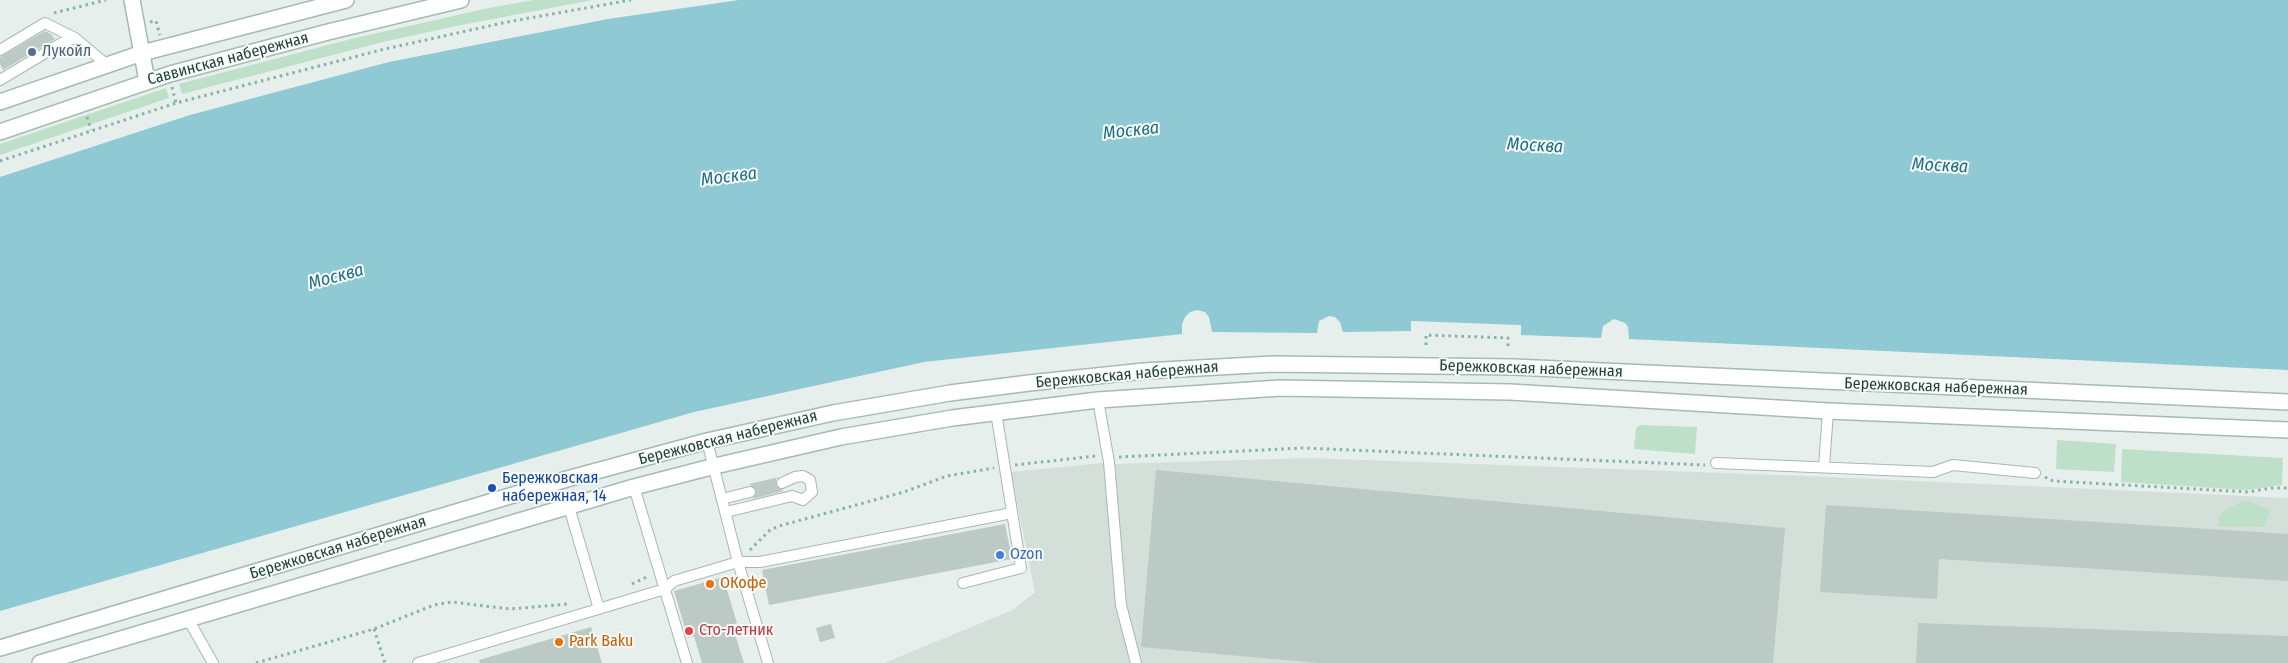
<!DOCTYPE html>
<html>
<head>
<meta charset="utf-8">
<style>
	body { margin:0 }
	canvas { display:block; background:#e6efeb }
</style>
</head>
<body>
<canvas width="2288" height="663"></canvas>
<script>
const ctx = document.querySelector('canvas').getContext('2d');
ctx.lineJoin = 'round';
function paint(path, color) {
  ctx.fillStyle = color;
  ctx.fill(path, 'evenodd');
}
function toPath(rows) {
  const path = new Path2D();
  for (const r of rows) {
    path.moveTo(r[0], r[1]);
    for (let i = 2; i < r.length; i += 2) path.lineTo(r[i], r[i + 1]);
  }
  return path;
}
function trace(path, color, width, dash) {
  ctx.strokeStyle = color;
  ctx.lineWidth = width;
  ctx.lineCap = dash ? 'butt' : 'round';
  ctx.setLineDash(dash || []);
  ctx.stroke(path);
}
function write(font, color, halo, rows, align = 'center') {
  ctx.font = font + ' "Fira Sans Condensed",sans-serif';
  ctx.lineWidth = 4;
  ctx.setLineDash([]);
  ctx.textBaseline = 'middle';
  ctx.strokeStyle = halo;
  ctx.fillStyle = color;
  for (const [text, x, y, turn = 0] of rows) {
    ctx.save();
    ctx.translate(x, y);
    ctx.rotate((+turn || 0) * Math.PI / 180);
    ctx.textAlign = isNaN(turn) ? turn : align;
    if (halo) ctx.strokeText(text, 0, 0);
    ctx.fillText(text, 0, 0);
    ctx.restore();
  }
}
const built = toPath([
	[1308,458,1808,476,2288,498,2288,663,884,663,1013,610,1035,592,1011,472,1112,462,1115,464]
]);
const green = toPath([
	[533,0,593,0,456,26,383,42,182,94,179,84,351,39,484,9],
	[166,88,169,98,0,155,0,144],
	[1641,425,1697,427,1695,454,1634,449,1636,428],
	[2057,440,2116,444,2114,472,2056,469],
	[2122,449,2283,458,2282,485,2246,490,2121,482],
	[2245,500,2271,510,2264,527,2218,526,2219,516,2230,507]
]);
const water = toPath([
	[739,0,2288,0,2288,370,1629,339,1628,327,1625,323,1614,319,1603,326,1601,338,1521,335,1521,325,1411,321,1411,331,1343,332,1340,322,1335,317,1329,316,1319,321,1317,333,1212,332,1209,317,1205,312,1197,310,1190,312,1185,317,1182,324,1182,334,924,362,694,412,0,611,0,177,190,115,389,62,608,19]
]);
const building = toPath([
	[45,31,51,34,55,39,3,70,0,64,0,57],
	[1156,470,1785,528,1773,663,1318,663,1141,647],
	[779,477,776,479,776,485,784,491,752,499,756,494,756,490,749,484],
	[1826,505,2288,534,2288,581,1939,559,1937,599,1820,592],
	[1005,524,1012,559,769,605,762,570],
	[723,577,737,623,732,625,744,663,702,663,694,636,688,638,674,591],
	[1918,623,2288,636,2288,663,1916,663],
	[831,624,835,638,820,642,816,628],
	[591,627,602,663,480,663,479,660]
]);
const path = toPath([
	[54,13,106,0],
	[150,22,156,21,160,35],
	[172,87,176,103],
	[87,117,91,130],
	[0,161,176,103,385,49,507,22,631,0],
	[1426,345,1426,335,1508,338,1508,348],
	[1119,457,1303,448,1705,465],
	[1015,465,1096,456],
	[2045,477,2053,481,2248,492,2271,488,2288,488],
	[750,550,770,530,779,526,904,492,947,476,994,468],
	[632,584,649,576],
	[374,629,385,663],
	[256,663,374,629,434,605,452,602,510,609,568,604]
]);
const lane = toPath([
	[0,50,45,23,75,38,106,64],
	[0,80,60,44,75,38],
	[1098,400,1109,462,1121,605,1136,663],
	[707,441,738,562,768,663],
	[1716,463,1933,472,1953,465,2035,473],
	[1824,467,1828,411],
	[634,487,687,663],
	[722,499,750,492],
	[569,507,599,609],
	[726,512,792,496,803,500,812,492,810,480,803,476,795,477,782,483],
	[963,583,1021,568,996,412],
	[188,619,213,663],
	[418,663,665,589,674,581,738,562,760,562,1012,513]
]);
const secondary = toPath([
	[132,0,147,81],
	[0,102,142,53,346,0],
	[0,132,170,74,328,32,461,0],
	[0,648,567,479,707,441,833,413,950,393,1029,383,1144,371,1273,364,1514,367,2288,402],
	[40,663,634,487,715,466,841,437,952,418,1098,400,1280,388,1510,392,1828,411,2288,430]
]);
const markers = [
	[32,52,5,"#5c6f8a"],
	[492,488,5,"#1a4fb4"],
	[1000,555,5,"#3f7fe0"],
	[710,584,5,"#e8710a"],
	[689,631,5,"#e0444e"],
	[559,642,5,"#e8710a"]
];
const serviceNames = [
	["Лукойл",42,52]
];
const streetNames = [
	["Саввинская набережная",228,59,-15],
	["Бережковская набережная",1531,369,2],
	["Бережковская набережная",1127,375,-5],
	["Бережковская набережная",1936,387,2],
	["Бережковская набережная",728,438,-14],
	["Бережковская набережная",338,548,-17]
];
const transitNames = [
	["Бережковская",502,479],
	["набережная, 14",502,497]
];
const shopNames = [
	["Ozon",1010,555]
];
const foodNames = [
	["ОКофе",720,584],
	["Park Baku",569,642]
];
const healthNames = [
	["Сто-летник",699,631]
];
const waterNames = [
	["Москва",1131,131,-6],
	["Москва",1535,146,3],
	["Москва",1940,166,3],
	["Москва",729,177,-7],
	["Москва",336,277,-15]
];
paint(built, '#d4dfda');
paint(green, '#bfe0c8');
paint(water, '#8ec9d4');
paint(building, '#bbcac4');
trace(lane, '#a8b8b2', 12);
trace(secondary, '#a4bbb3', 18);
trace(path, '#86b3a5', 3, [2.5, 4]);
trace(lane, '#fff', 10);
trace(secondary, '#fff', 15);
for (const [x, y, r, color] of markers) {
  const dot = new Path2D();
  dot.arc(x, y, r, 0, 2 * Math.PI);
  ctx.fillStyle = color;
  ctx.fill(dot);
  trace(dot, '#f7fbf9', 2);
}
write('16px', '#4e5e75', '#f7fbf9', serviceNames, 'left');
write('16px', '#24423a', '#f7fbf9', streetNames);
write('16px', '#164399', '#f7fbf9', transitNames, 'left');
write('16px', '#366cbe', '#f7fbf9', shopNames, 'left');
write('16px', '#c56008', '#f7fbf9', foodNames, 'left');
write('16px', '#be3a42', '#f7fbf9', healthNames, 'left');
write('italic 18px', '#1c6f80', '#f7fbf9', waterNames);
</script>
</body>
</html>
